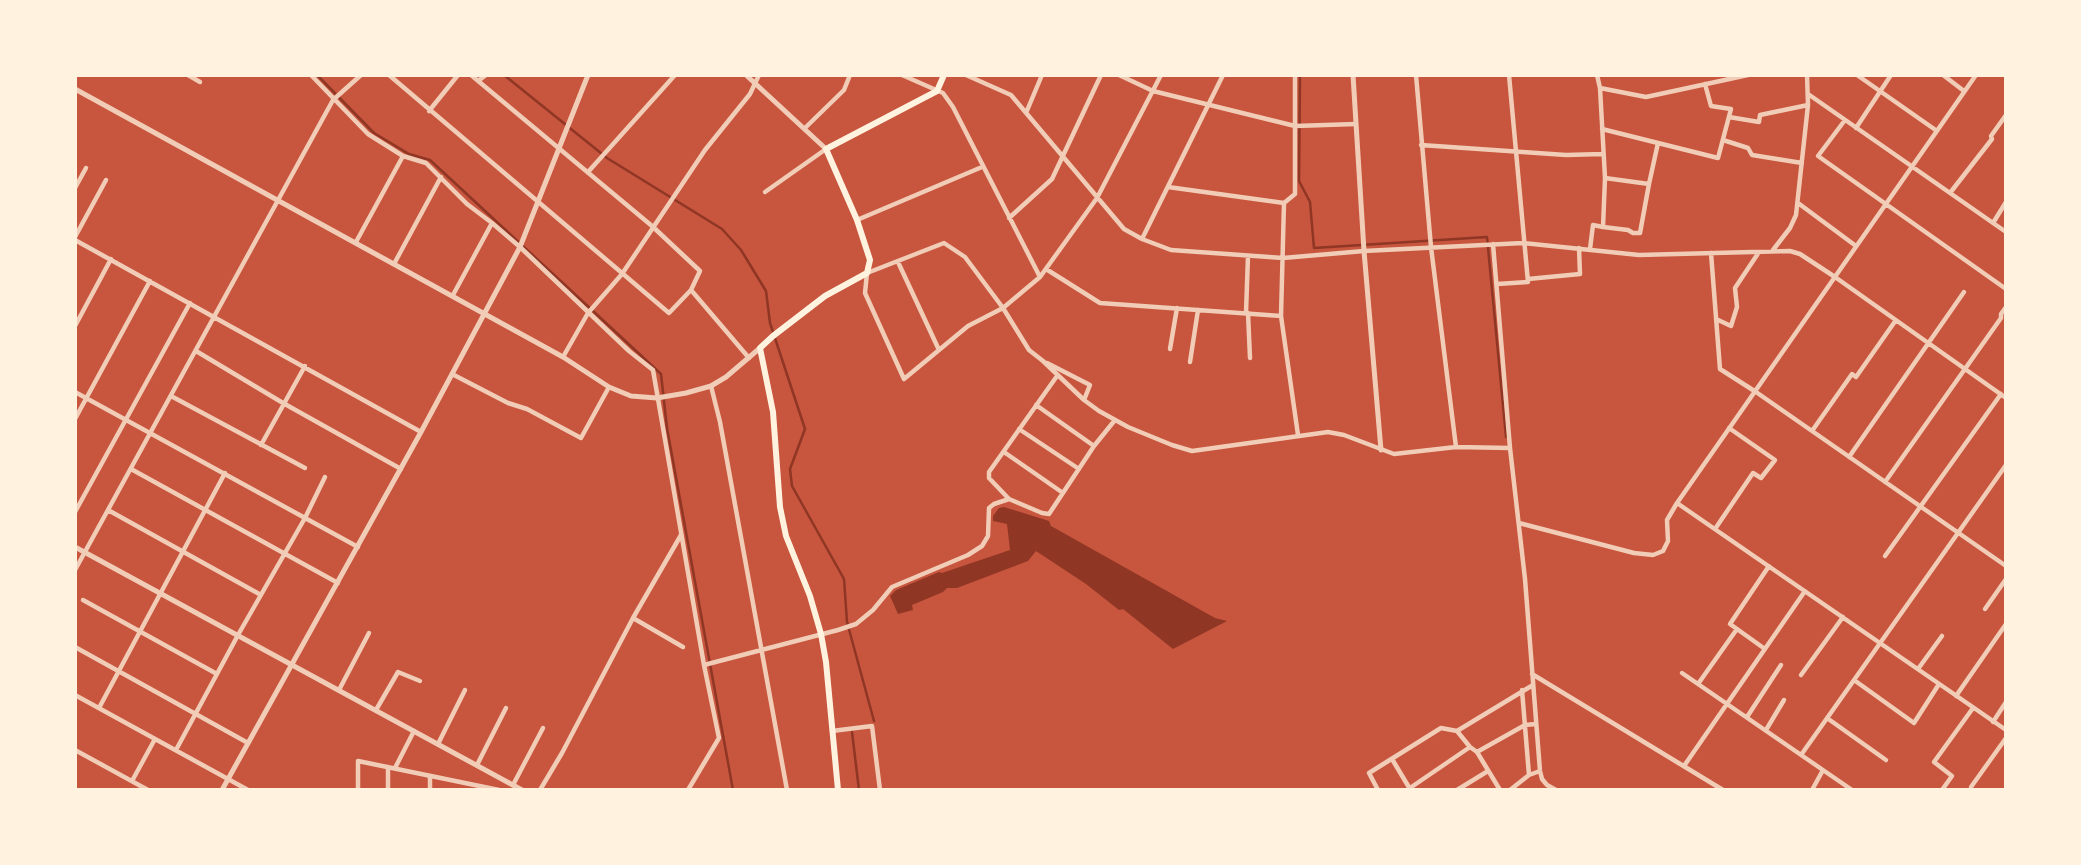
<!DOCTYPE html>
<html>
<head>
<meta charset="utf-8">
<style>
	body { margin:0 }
	#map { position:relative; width:2081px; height:865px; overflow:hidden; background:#c8553d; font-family:Montserrat,sans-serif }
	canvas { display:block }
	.frame { position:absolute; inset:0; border:77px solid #fff3e0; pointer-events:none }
</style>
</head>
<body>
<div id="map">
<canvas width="2081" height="865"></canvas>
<div class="frame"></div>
</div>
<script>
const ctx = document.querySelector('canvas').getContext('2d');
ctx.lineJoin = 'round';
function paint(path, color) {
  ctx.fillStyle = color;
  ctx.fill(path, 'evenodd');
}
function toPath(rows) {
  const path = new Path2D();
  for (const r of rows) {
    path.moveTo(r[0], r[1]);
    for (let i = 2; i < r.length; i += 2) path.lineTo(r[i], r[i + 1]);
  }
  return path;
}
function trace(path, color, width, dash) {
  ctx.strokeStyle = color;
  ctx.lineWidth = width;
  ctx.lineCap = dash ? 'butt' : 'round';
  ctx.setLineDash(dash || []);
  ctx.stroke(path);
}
const water = toPath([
	[1004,507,1049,521,1051,526,1215,618,1227,621,1173,649,1123,609,1119,610,1086,584,1036,551,1028,561,957,588,947,588,943,592,912,605,913,610,898,614,890,596,896,590,939,572,942,573,1010,550,1007,524,993,521,993,516,999,508]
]);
const stream = toPath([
	[317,75,374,133,409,154,430,160,661,374,667,428,733,790],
	[504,75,607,158,722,229,741,250,766,291,770,323,805,429,790,469,792,486,844,579,847,622,874,721],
	[1300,75,1299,181,1310,202,1314,248,1487,237,1506,437],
	[852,732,859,790]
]);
const minor = toPath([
	[188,75,200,82],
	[311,75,368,134,403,156,426,163,467,204,492,223,520,247,629,351,653,370,704,665,719,738,688,790],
	[389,75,669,313,691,290,700,271,652,226,471,75],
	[902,75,943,93,953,107,1040,277],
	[966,75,1011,95,1124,229,1142,239,1171,250,1283,258,1364,251,1523,243,1639,255,1790,251,1800,254,1835,277,2006,398],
	[1119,75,1153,91,1295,126,1356,124],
	[1161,75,1097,198,1040,277,1003,308,968,326,904,379,865,293,867,273,944,243,965,257,1003,308,1029,350,1043,361,1084,400,1099,411,1128,427,1172,445,1192,451,1328,432,1344,435,1394,454,1456,447,1510,448,1525,579,1540,771,1542,779,1547,785,1556,790],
	[1295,75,1295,194,1284,203,1281,316,1298,435],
	[1416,75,1431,247,1456,447],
	[1857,75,1937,131],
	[1943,75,1964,91],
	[478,81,486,75],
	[1600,88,1646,97,1748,75],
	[1808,94,2006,232],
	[429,111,458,75],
	[1026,113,1042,75],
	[1729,117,1759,122,1760,115,1808,105],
	[1845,120,1818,156,2006,289],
	[805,128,844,90,850,75],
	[1856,128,1891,75],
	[1602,129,1718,158,1731,109,1711,106,1705,84],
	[1723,140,1748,148,1752,155,1802,163],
	[1421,145,1566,155,1603,154],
	[588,172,675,75],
	[1605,178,1649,184,1658,143],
	[1168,187,1284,203],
	[75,188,86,168],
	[765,192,826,149],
	[1950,193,1992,139,1991,136,2006,115],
	[1798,203,1856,246],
	[1009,218,1052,179,1101,75],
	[857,220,982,167],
	[1993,223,2006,202],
	[1603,227,1628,230,1633,233,1640,233,1649,184],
	[75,237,106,180],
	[1142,239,1223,75],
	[75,240,421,432],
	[356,242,403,156],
	[1493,244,1510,448],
	[1590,249,1593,225,1603,227,1605,178,1600,88,1597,75],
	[1773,250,1790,228,1796,215,1808,105,1807,75],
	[1711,253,1720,369,1756,392,2006,566],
	[898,262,939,350],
	[394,264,441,177],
	[1046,269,1100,303,1281,316],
	[1528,279,1580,274,1579,248],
	[1497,284,1528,282,1509,75],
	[691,290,749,358],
	[453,295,492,223],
	[1246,313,1248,256],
	[1248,313,1250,358],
	[1716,319,1731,326,1737,307,1735,288,1759,252],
	[75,326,111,259],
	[1170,349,1177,308],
	[196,351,283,403,401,469],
	[563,357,588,313,622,274,705,150,750,94,759,75],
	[1190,362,1198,310],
	[1047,363,1090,385,1084,400],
	[452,374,508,403,527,409,581,438,609,387],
	[1057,376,989,472,989,478,1009,499,1042,513,1049,514,1094,446,1115,420],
	[711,386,720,422,787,790],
	[75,392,358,547],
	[171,396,305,468],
	[1036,405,1094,446],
	[75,419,150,281],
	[1019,429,1079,469],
	[1812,431,1852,374,1856,377,1896,320],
	[261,445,305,366],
	[1004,452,1063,493],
	[1849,457,1964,292],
	[131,469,338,583],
	[1885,482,2001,318,2001,314,2006,307],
	[1677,503,2006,730],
	[108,510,261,595],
	[75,512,190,303],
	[1519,523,1634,553,1653,555,1663,551,1668,541,1667,520,1677,503,1976,75],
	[1715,529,1753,473,1761,478,1775,460,1729,428],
	[1885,556,2001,394],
	[75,570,333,100,361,75],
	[83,600,217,674],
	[1985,609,2006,579],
	[633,618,683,647],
	[75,647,248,743],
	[1765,649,1730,624,1769,566],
	[704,665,838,630,856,624,873,610,892,587,968,555,982,546,988,536,989,508,994,504,1009,499],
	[1918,669,1942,636],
	[1682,673,1852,790],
	[1532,674,1723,790],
	[1801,675,1843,617],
	[1854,680,1914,723,1939,684],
	[1698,684,1737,629],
	[339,690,369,633],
	[1522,690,1529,775],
	[75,695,248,790],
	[1956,696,2006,624],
	[99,708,225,473],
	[376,710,398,672,420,681],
	[1747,717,1781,665],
	[1827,718,1886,760],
	[1993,722,2006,702],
	[1766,730,1784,700],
	[832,731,872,726,880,790],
	[1457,731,1470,747,1477,752,1500,790],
	[438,744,465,690],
	[75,750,148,790],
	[176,750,238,635,305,518,325,477],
	[1477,752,1525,725,1536,724],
	[1801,755,2006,465],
	[1392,759,1410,789],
	[477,765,506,708],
	[1684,766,1805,591],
	[395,768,414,731],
	[430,776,430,790],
	[132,781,155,739],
	[513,785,543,728],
	[1971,787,2006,738],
	[1410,788,1470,747],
	[358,790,358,761,499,790],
	[388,790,388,767],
	[540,790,562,753,633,618,681,535],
	[1378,790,1369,773,1441,728,1457,731,1533,685],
	[1457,790,1488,771],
	[1510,790,1529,775,1540,771],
	[1812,790,1823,770],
	[1942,790,1952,776,1934,762,1973,708]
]);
const tertiary = toPath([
	[746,75,826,149],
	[1353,75,1364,251,1381,450],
	[75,89,563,357,609,387,631,396,657,398,686,393,711,386,726,377,760,348],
	[75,547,522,790],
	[222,790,421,432,520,247,588,75]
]);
const primary = toPath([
	[838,790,826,662,821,634,810,596,786,536,780,507,773,412,760,348,773,336,825,296,867,273,870,260,857,220,826,149,937,91,944,75]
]);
paint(water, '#8f3625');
trace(stream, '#8f3625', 2.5);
trace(minor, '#f1ccb7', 4.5);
trace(tertiary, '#f1ccb7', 5);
trace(primary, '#fff3e0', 6);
</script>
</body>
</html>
